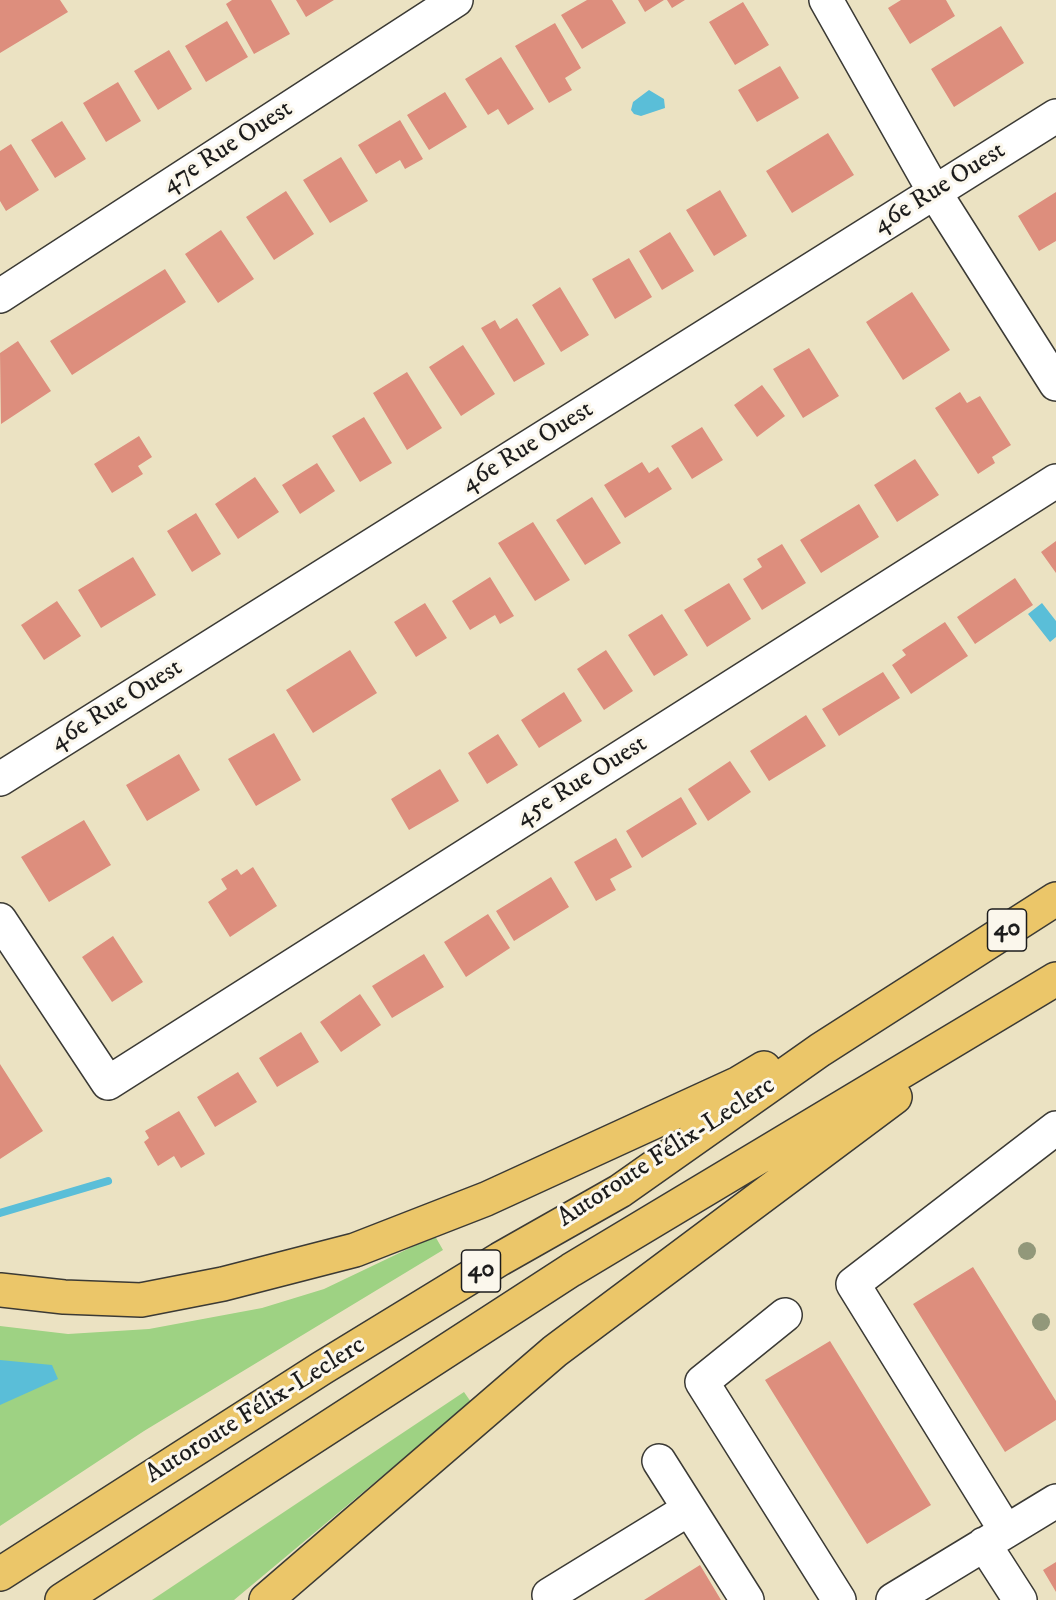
<!DOCTYPE html>
<html>
<head>
<meta charset="utf-8">
<style>
	body { margin:0 }
	canvas { display:block; background:#ebe2c2 }
</style>
</head>
<body>
<canvas width="1056" height="1600"></canvas>
<script>
const ctx = document.querySelector('canvas').getContext('2d');
ctx.lineJoin = 'round';
function paint(path, color) {
  ctx.fillStyle = color;
  ctx.fill(path, 'evenodd');
}
function toPath(rows) {
  const path = new Path2D();
  for (const r of rows) {
    path.moveTo(r[0], r[1]);
    for (let i = 2; i < r.length; i += 2) path.lineTo(r[i], r[i + 1]);
  }
  return path;
}
function trace(path, color, width, dash) {
  ctx.strokeStyle = color;
  ctx.lineWidth = width;
  ctx.lineCap = dash ? 'butt' : 'round';
  ctx.setLineDash(dash || []);
  ctx.stroke(path);
}
function write(font, color, halo, rows, align = 'center') {
  ctx.font = font + ' "IM FELL DW Pica",serif';
  ctx.lineWidth = 6;
  ctx.setLineDash([]);
  ctx.textBaseline = 'middle';
  ctx.strokeStyle = halo;
  ctx.fillStyle = color;
  for (const [text, x, y, turn = 0] of rows) {
    ctx.save();
    ctx.translate(x, y);
    ctx.rotate((+turn || 0) * Math.PI / 180);
    ctx.textAlign = isNaN(turn) ? turn : align;
    if (halo) ctx.strokeText(text, 0, 0);
    ctx.fillText(text, 0, 0);
    ctx.restore();
  }
}
const green = toPath([
	[435,1236,443,1250,144,1431,0,1526,0,1326,68,1334,149,1329,262,1308,324,1289],
	[464,1392,471,1402,234,1600,152,1600]
]);
const water = toPath([
	[649,90,664,99,665,108,641,116,634,114,631,110,633,102],
	[1042,603,1056,621,1056,637,1050,642,1028,614],
	[0,1360,52,1365,58,1379,0,1405]
]);
const stream = toPath([
	[0,1213,108,1181]
]);
const building = toPath([
	[0,0,60,0,68,12,0,53],
	[232,0,271,0,290,34,254,54,226,4],
	[296,0,334,0,306,17],
	[587,0,612,0,626,23,582,49,561,15],
	[638,0,664,0,645,12],
	[667,0,685,0,672,8],
	[901,0,946,0,955,16,910,44,888,8],
	[743,2,769,45,735,65,709,22],
	[227,21,248,57,206,82,185,46],
	[555,23,581,68,565,78,572,90,549,103,515,46],
	[1001,26,1024,63,954,107,931,69],
	[169,50,192,89,158,110,134,71],
	[501,57,534,109,508,125,498,109,488,115,465,79],
	[780,66,799,98,757,122,738,90],
	[118,82,141,121,106,142,83,103],
	[445,92,467,127,429,150,407,115],
	[400,120,423,159,405,169,400,160,376,174,358,145],
	[62,121,86,159,55,178,31,140],
	[828,133,854,175,792,213,766,171],
	[11,144,39,190,6,211,0,201,0,151],
	[341,157,368,201,330,223,303,180],
	[720,190,747,236,714,256,686,210],
	[286,191,314,234,274,260,246,217],
	[1056,192,1056,241,1039,251,1018,216],
	[221,230,254,279,218,303,185,254],
	[670,232,694,271,662,290,639,251],
	[629,258,652,297,615,319,592,279],
	[165,269,186,302,72,375,50,341],
	[560,287,589,335,561,352,532,305],
	[912,292,950,350,903,380,866,322],
	[517,318,545,364,514,382,481,328,495,320,500,329],
	[18,341,51,391,1,424,0,353],
	[463,345,495,394,461,416,429,367],
	[809,348,839,396,803,418,773,369],
	[407,372,442,428,407,450,373,393],
	[762,385,785,416,757,437,734,405],
	[960,392,967,403,980,396,1011,445,992,457,995,463,978,474,935,408],
	[364,417,392,463,360,482,332,436],
	[702,427,723,460,692,479,671,446],
	[139,436,152,457,138,466,143,474,112,493,94,464],
	[915,459,939,495,897,522,874,485],
	[642,462,649,473,658,467,672,489,625,518,604,485],
	[317,463,335,491,300,514,282,485],
	[255,477,279,512,238,539,215,504],
	[592,497,621,543,585,565,556,520],
	[859,504,879,537,821,573,800,540],
	[196,513,221,554,192,572,167,531],
	[533,522,570,580,535,601,498,543],
	[1056,541,1056,573,1041,552],
	[782,544,806,583,762,610,743,579,762,567,757,559],
	[133,557,156,595,101,628,78,590],
	[490,577,514,616,500,624,495,615,470,630,452,601],
	[1015,578,1033,605,975,644,957,617],
	[729,583,751,619,707,647,684,610],
	[57,601,81,636,44,660,21,625],
	[425,603,447,638,416,657,394,622],
	[662,614,688,655,654,676,628,635],
	[945,622,968,656,911,694,892,665,906,655,902,650],
	[350,650,377,693,313,733,286,690],
	[606,650,633,691,604,710,577,669],
	[883,672,900,698,839,736,822,709],
	[564,692,582,721,539,748,521,720],
	[806,715,826,746,769,781,750,751],
	[274,733,301,780,256,806,228,759],
	[498,734,518,765,487,784,468,753],
	[179,754,200,790,147,821,126,785],
	[730,761,751,792,708,821,688,789],
	[440,769,459,801,409,830,391,799],
	[681,797,697,824,642,858,626,831],
	[84,820,111,865,49,902,21,857],
	[616,838,632,867,610,879,616,890,596,901,574,862],
	[253,867,277,906,230,937,208,902,227,889,221,879,237,869,241,875],
	[551,877,569,907,514,941,496,911],
	[488,914,510,948,466,977,444,942],
	[113,936,143,982,112,1002,82,957],
	[424,954,444,987,392,1018,372,986],
	[360,994,381,1025,341,1052,320,1022],
	[301,1032,319,1062,277,1087,259,1058],
	[0,1064,43,1131,0,1159],
	[238,1072,257,1102,215,1127,197,1097],
	[179,1111,205,1154,181,1168,174,1156,158,1166,144,1142,149,1138,145,1131],
	[973,1267,1056,1401,1056,1420,1005,1452,913,1304],
	[830,1341,931,1505,867,1544,765,1380],
	[1056,1562,1056,1592,1043,1570],
	[700,1565,721,1600,644,1600]
]);
const minor = toPath([
	[826,0,935,193,1056,384],
	[0,296,456,0],
	[0,779,1056,116],
	[0,920,108,1083,1056,481],
	[785,1315,702,1382,839,1600],
	[659,1461,747,1600],
	[1006,1531,853,1284,1056,1128],
	[984,1544,1020,1600],
	[549,1595,689,1509],
	[893,1600,1056,1501]
]);
const highway = toPath([
	[0,1290,64,1297,141,1300,223,1284,355,1250,486,1199,739,1083,764,1068],
	[0,1574,322,1368,500,1259,620,1191,820,1050,1056,899],
	[62,1600,571,1270,1056,979],
	[266,1600,555,1351,895,1097]
]);
const trees = [
	[1027,1251],
	[1041,1322]
];
const shields = [
	[1007,930,39],
	[481,1271,39]
];
const shieldNames = [
	["40",1007,930],
	["40",481,1271]
];
const streetNames = [
	["47e Rue Ouest",228,148,-33],
	["46e Rue Ouest",940,189,-32],
	["46e Rue Ouest",528,448,-32],
	["46e Rue Ouest",117,706,-32],
	["45e Rue Ouest",582,782,-32],
	["Autoroute Félix-Leclerc",667,1153,-33],
	["Autoroute Félix-Leclerc",256,1411,-32]
];
paint(green, '#9ed283');
paint(water, '#5abed8');
trace(stream, '#5abed8', 8);
paint(building, '#dd8e7d');
trace(minor, '#3b3a35', 36);
trace(highway, '#3b3a35', 36);
trace(minor, '#fff', 33);
trace(highway, '#ebc669', 33);
ctx.fillStyle = '#92987a';
for (const [x, y] of trees) {
  ctx.beginPath();
  ctx.arc(x, y, 9, 0, 2 * Math.PI);
  ctx.fill();
}
for (const [x, y, w] of shields) {
  const box = new Path2D();
  box.roundRect(x - w / 2, y - 21, w, 42, 4.5);
  ctx.fillStyle = '#fbf7ec';
  ctx.fill(box);
  trace(box, '#1c1c1c', 1.5);
}
write('bold 24px', '#1c1c1c', null, shieldNames);
write('26px', '#1c1c1c', '#fbf7ec', streetNames);
</script>
</body>
</html>
